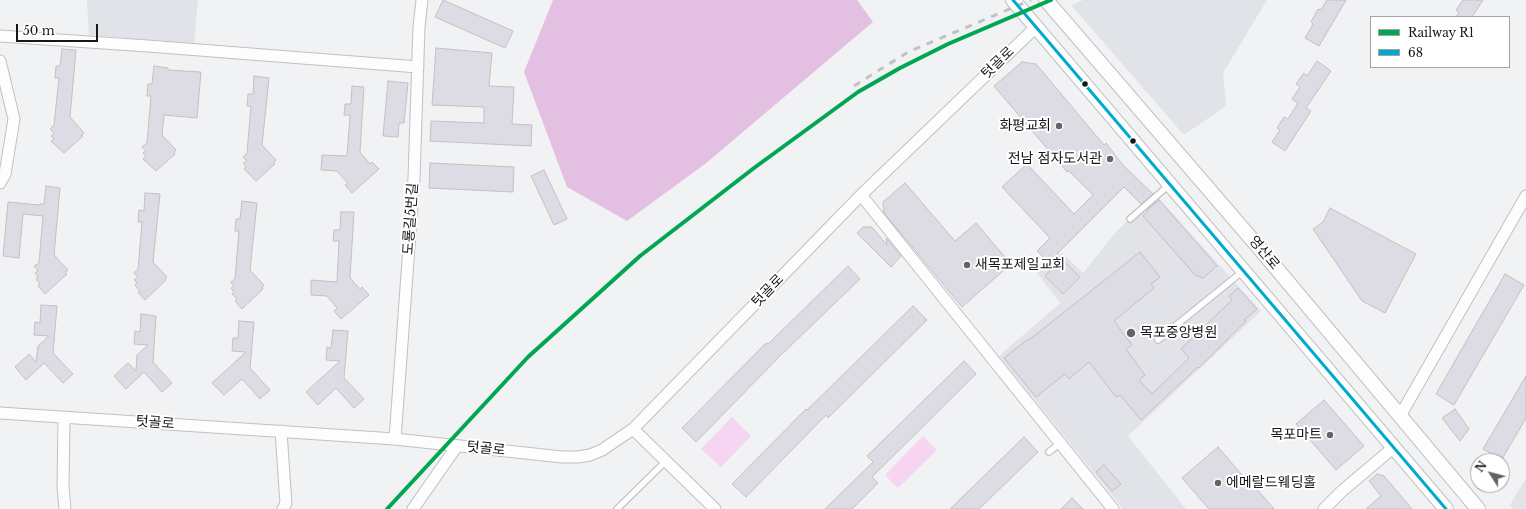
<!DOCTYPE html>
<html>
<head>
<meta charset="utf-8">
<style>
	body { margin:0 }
	#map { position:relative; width:1526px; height:509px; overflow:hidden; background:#f1f2f4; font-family:"Libre Baskerville",serif }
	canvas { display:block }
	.legend { position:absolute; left:1370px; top:16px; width:140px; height:52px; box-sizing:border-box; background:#fff; border:1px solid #a2a2a3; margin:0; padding:5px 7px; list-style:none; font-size:12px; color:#161718 }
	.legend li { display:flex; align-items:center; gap:8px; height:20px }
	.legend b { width:20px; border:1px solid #a2a2a3 }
	.north { position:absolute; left:1470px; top:453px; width:40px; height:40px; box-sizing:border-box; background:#fff; border:1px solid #a2a2a3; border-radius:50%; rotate:306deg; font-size:11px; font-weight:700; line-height:16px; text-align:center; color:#161718 }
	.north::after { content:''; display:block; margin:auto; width:14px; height:18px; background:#636465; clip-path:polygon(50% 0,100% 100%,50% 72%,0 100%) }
	.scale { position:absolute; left:16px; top:24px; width:82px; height:18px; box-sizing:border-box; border:2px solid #161718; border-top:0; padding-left:5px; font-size:12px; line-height:14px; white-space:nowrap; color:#161718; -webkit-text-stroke:3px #fff; paint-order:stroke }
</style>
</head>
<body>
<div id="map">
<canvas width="1526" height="509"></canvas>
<ul class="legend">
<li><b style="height:5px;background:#00a651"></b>Railway R1</li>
<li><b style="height:5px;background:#00a9ce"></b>68</li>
</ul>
<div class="north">N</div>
<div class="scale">50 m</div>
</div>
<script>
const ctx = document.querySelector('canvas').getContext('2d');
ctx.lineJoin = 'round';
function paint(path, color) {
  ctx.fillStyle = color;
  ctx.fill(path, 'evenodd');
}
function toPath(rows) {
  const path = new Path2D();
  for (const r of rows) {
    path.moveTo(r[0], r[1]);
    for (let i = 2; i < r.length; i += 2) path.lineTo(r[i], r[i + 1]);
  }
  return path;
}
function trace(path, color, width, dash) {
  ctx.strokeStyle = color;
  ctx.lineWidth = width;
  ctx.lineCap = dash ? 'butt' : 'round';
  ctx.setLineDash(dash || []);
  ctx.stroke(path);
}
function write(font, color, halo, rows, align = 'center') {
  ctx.font = font + ' "Libre Baskerville","Noto Sans KR",serif';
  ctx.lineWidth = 4;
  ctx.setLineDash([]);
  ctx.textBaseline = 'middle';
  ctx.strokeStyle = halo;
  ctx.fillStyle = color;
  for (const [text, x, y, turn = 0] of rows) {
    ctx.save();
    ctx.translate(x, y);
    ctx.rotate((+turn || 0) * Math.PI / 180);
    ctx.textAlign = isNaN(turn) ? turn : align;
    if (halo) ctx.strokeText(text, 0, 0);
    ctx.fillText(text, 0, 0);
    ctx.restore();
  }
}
const built = toPath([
	[87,0,198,0,194,43,89,35],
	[1083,0,1267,0,1223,73,1226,106,1184,135,1071,5],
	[1155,194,1261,311,1128,436,1186,509,1123,509,999,356,1060,303,1037,273,1062,253,1083,273,1115,233],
	[1526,478,1526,509,1513,509,1510,505]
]);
const green = toPath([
	[732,417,751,436,721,467,701,449],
	[923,436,937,450,898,488,885,475]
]);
const forest = toPath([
	[553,0,857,0,873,22,705,164,627,221,567,187,524,72]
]);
const building = toPath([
	[443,0,513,31,505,48,435,17,443,0],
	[1327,0,1346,0,1319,46,1305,38,1313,24,1311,22,1318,9,1321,10,1327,0],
	[1463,0,1483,0,1472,17,1456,17,1459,12,1456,10,1463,0],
	[436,48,492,53,489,86,514,87,512,124,532,125,531,146,430,141,431,121,484,123,484,107,432,105,436,48],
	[62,49,76,50,70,117,84,133,81,135,83,136,64,153,51,141,54,139,51,136,54,133,50,129,54,125,59,78,55,78,56,66,60,66,62,49],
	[1317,61,1331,71,1306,108,1311,111,1285,151,1272,142,1280,130,1277,128,1284,117,1288,119,1298,103,1292,99,1300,87,1296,84,1304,73,1307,76,1317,61],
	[1022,62,1036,64,1104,145,1106,143,1122,164,1153,194,1141,204,1124,187,1057,254,1080,277,1063,294,1045,276,1053,267,1037,251,1050,238,1002,187,1027,164,1074,214,1093,195,1069,171,1067,172,994,86,1022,62],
	[154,66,168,68,168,70,201,72,197,118,164,115,162,135,176,150,174,152,175,154,156,171,143,159,146,157,143,153,146,151,142,147,147,143,151,96,147,96,148,84,152,84,154,66],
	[254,76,269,78,262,145,276,160,274,162,275,164,256,181,244,169,246,167,243,163,247,161,243,157,247,153,251,106,247,106,248,94,253,94,254,76],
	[388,81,408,83,404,123,399,123,398,137,383,136,388,81],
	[352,86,364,87,360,152,370,164,372,162,379,169,352,193,345,185,348,183,337,171,321,170,322,155,347,156,350,115,344,115,345,104,351,104,352,86],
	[430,163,514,167,513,192,429,188,430,163],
	[544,170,567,219,554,225,531,176,544,170],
	[905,183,955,241,976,223,1011,264,962,307,884,213,883,202,905,183],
	[46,186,60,188,54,255,68,270,65,272,67,274,45,294,38,286,40,284,36,279,38,277,35,273,38,271,34,266,39,263,43,216,23,214,19,258,3,256,8,202,40,205,40,204,44,204,46,186],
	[145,193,160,194,153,262,167,277,165,279,166,280,145,300,138,292,140,291,135,285,137,283,134,280,138,277,134,273,138,269,142,222,138,222,139,210,144,211,145,193],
	[1159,200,1217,266,1203,278,1195,275,1143,216,1148,211,1147,210,1159,200],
	[242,201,257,203,250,270,264,285,262,287,263,289,242,309,235,301,237,299,232,294,234,292,231,288,234,286,231,282,235,278,239,231,235,231,236,219,240,219,242,201],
	[1330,208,1416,254,1385,313,1362,301,1313,229,1323,222,1330,208],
	[341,212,354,212,350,278,360,289,362,287,369,295,341,319,334,311,337,308,327,296,311,295,311,280,337,282,339,241,333,241,334,230,340,230,341,212],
	[863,227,872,227,887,245,886,238,901,256,891,267,857,233,863,227],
	[1140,252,1160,277,1151,284,1154,288,1114,321,1132,345,1126,349,1145,375,1139,380,1152,394,1189,358,1181,349,1232,300,1229,296,1238,288,1257,309,1244,320,1246,321,1199,368,1198,367,1141,420,1120,395,1116,397,1089,362,1069,379,1065,374,1036,397,1004,358,1028,339,1029,340,1140,252],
	[848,266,860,279,780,356,696,442,682,428,766,343,768,344,848,266],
	[1505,274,1524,285,1454,405,1436,394,1505,274],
	[41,305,57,306,53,353,73,374,63,383,44,363,26,380,15,367,29,354,36,362,38,346,49,336,34,335,35,322,40,323,41,305],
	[913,306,927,320,828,418,826,415,746,497,732,484,806,409,807,410,913,306],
	[141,314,156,316,153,362,172,383,162,392,144,372,126,389,114,376,128,363,136,371,137,355,148,345,134,344,135,331,140,332,141,314],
	[239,321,254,322,250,368,270,390,260,399,242,379,224,395,212,383,246,352,232,351,233,338,238,338,239,321],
	[333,330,348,331,344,378,364,399,354,408,336,388,318,405,306,392,340,361,326,360,327,347,331,348,333,330],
	[964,361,976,374,872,477,878,483,852,509,825,509,873,462,867,456,964,361],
	[1526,376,1526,418,1502,459,1483,449,1526,376],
	[1324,400,1364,446,1336,470,1296,424,1324,400],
	[1455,409,1469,429,1460,441,1442,418,1455,409],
	[1024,437,1038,452,979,509,950,509,1024,437],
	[1218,447,1254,489,1256,488,1274,509,1209,509,1182,478,1218,447],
	[1104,465,1121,484,1112,491,1096,472,1104,465],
	[1377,474,1384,476,1412,509,1366,509,1381,496,1369,481,1377,474],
	[1072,498,1083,509,1061,509,1072,498]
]);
const service = toPath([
	[1130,219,1169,185],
	[1158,340,1243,271],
	[1049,452,1060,443],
	[617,509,666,461]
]);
const minor = toPath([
	[0,36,148,46,418,67],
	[0,61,14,119,5,174,0,183],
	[861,195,1113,509],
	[0,413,395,439,562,457,578,457,590,455,602,450,633,429,861,195,1036,27],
	[1400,416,1526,196],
	[64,418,63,487,65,509],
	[633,429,715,509],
	[281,431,285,490,286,503,283,509],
	[395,439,414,178,419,27,422,0],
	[413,509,457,446],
	[1324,509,1342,491,1394,447]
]);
const tertiary = toPath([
	[1013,0,1446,509],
	[1046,0,1261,250,1478,509]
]);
const rail = toPath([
	[854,86,908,52,1031,0]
]);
const bus1 = toPath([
	[1013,0,1446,509]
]);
const rail1 = toPath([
	[387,509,528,357,640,256,754,168,858,92,900,68,948,44,1051,0]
]);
const markers = [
	[1085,84,3.5,"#161718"],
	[1059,126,4,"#636465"],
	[1133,141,3.5,"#161718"],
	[1110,159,4,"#636465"],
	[967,265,4,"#636465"],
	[1131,333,5,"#636465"],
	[1330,435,4,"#636465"],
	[1218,483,4,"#636465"]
];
const streetNames = [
	["텃골로",998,63,-44],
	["도룡길5번길",411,219,-86],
	["영산로",1264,253,50],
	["텃골로",768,291,-46],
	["텃골로",155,423,4],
	["텃골로",486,449,6]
];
const poiNames = [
	["화평교회",1051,126],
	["전남 점자도서관",1102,159],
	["새목포제일교회",975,265,"left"],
	["목포중앙병원",1140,333,"left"],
	["목포마트",1322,435],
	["에메랄드웨딩홀",1226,483,"left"]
];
paint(built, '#e1e3e9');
paint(green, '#f5d5f2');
paint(forest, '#e3c0e1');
paint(building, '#dddbe4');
trace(building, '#c1c1c2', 1);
trace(service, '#c0c0c2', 8);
trace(minor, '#c0c0c2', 13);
trace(tertiary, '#c0c0c2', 16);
trace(service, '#fdfdfd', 5.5);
trace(minor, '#fdfdfd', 11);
trace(tertiary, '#fdfdfd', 14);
trace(rail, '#c1c2c3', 3, [7, 7]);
trace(bus1, '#00a9ce', 3);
trace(rail1, '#00a651', 4);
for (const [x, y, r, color] of markers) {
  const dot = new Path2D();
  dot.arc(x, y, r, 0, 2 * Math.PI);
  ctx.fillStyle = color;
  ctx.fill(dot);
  trace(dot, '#fff', 1.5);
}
write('14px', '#161718', '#fff', streetNames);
write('14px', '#161718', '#fff', poiNames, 'right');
</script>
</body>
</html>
